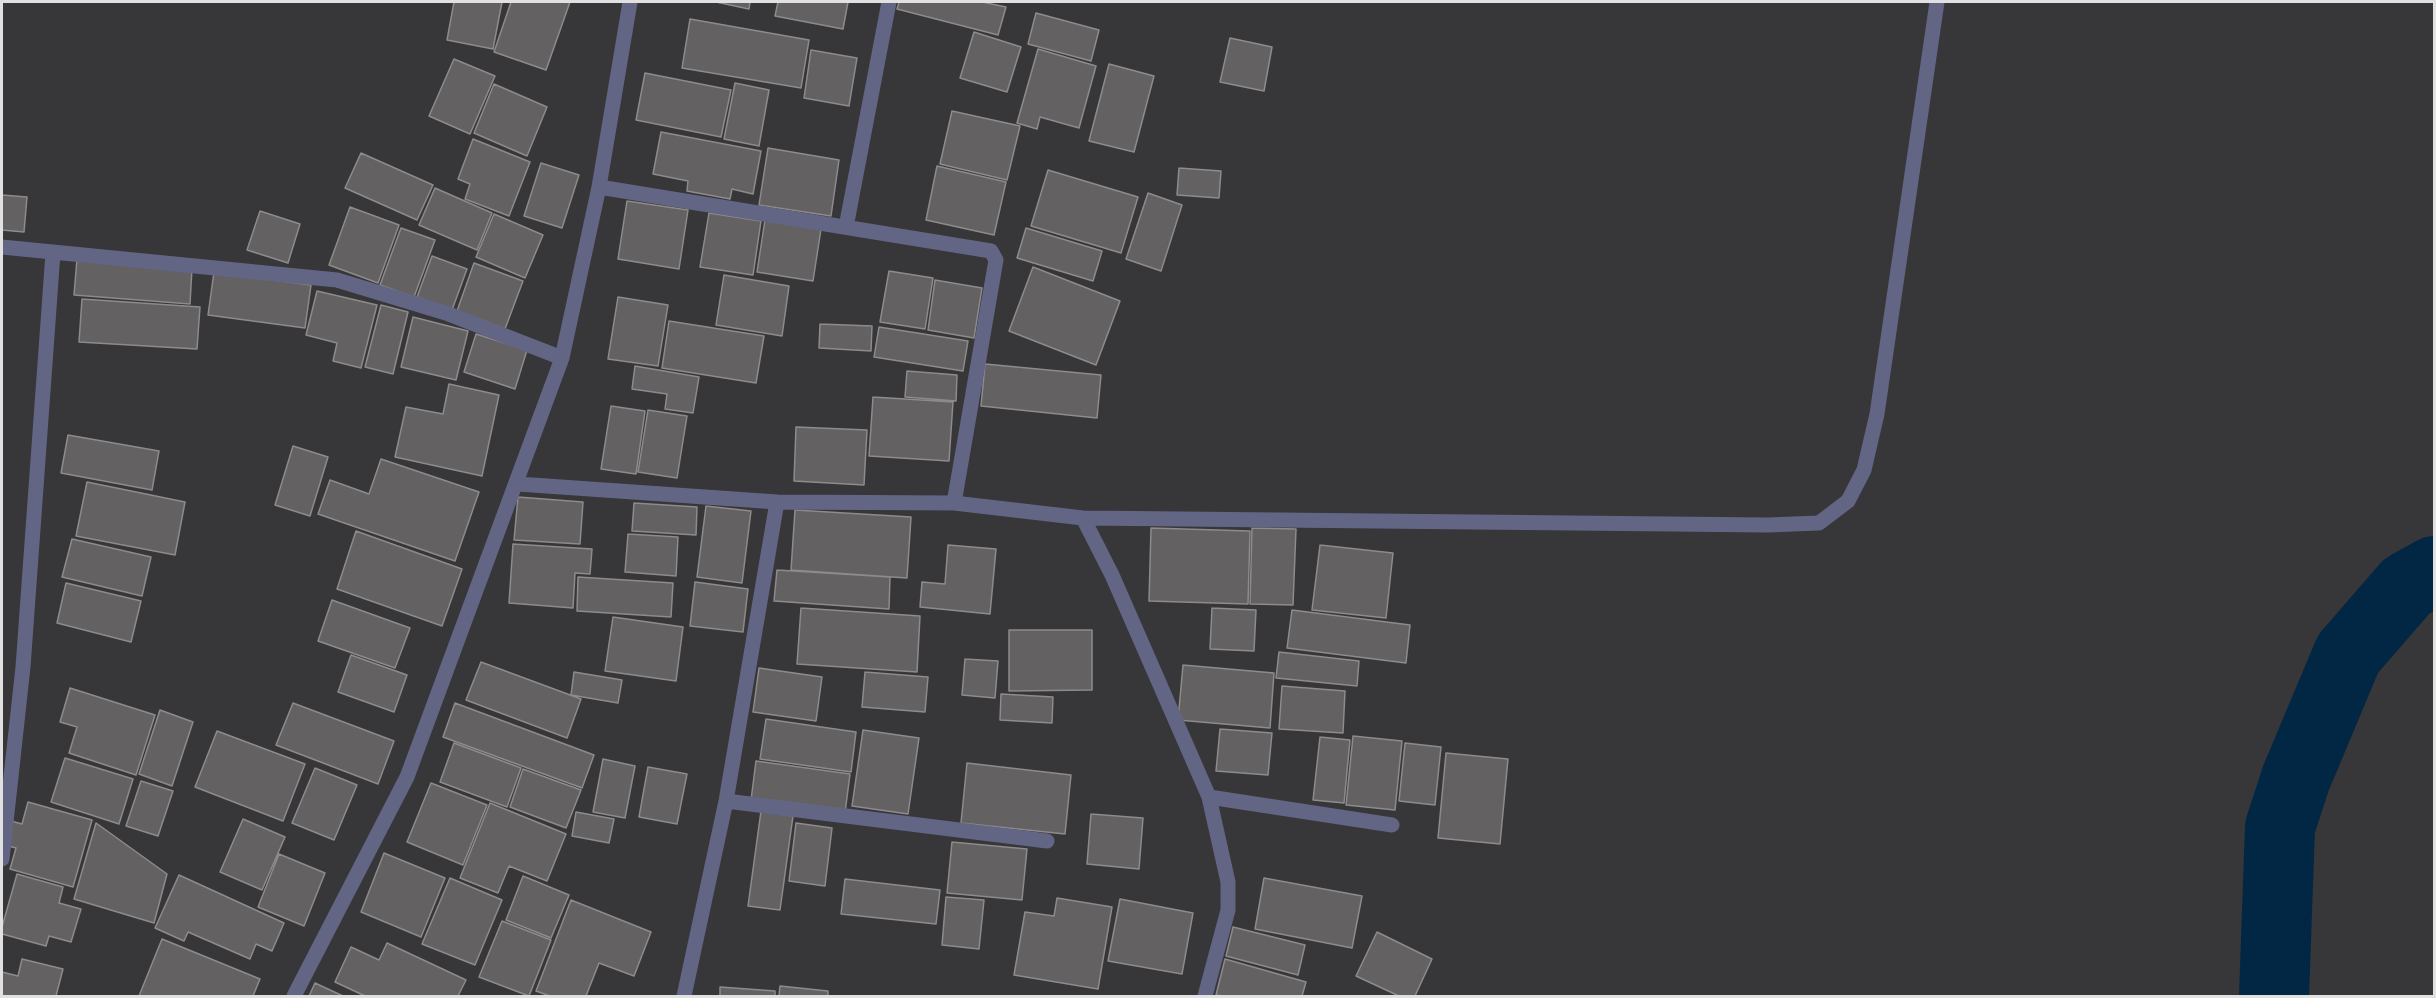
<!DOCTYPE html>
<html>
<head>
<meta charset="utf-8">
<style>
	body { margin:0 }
	#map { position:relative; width:2436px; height:998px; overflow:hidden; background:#373638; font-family:"Open Sans",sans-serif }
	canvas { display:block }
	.frame { position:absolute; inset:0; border:3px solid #e2e1e2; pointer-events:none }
</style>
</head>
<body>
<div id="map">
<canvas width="2436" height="998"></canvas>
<div class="frame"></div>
</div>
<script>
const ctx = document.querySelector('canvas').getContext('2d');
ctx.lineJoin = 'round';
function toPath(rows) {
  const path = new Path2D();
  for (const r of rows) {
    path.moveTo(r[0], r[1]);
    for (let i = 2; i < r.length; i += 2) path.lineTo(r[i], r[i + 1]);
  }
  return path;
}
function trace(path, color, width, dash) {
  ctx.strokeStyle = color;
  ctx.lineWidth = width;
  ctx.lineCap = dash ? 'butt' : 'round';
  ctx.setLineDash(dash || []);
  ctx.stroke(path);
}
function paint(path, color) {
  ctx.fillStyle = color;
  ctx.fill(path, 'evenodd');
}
const river = toPath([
	[2274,996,2280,827,2296,778,2348,654,2407,586,2434,571]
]);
const building = toPath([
	[454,2,502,2,493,49,447,40,454,2],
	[511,2,570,2,546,70,494,52,511,2],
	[716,2,750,2,749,9,716,2],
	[778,2,848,2,843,29,775,16,778,2],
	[899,2,982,2,1006,7,998,35,897,9,899,2],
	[1036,13,1099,30,1091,61,1028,44,1036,13],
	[690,19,809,40,801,88,682,68,690,19],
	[974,32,1021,47,1007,92,960,78,974,32],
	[1230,38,1272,47,1264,91,1220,82,1230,38],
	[1038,49,1096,66,1079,128,1040,117,1037,129,1017,123,1038,49],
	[811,50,857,58,849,106,804,98,811,50],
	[454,59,495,76,470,134,429,116,454,59],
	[1109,64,1154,76,1134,152,1089,141,1109,64],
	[645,73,731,90,721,137,636,120,645,73],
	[735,83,769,90,759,146,724,139,735,83],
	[494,84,547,107,527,156,474,133,494,84],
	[952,111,1020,126,1007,180,940,164,952,111],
	[661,132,761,151,753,194,732,189,730,199,687,191,688,181,653,174,661,132],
	[473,139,530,162,509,216,465,199,470,184,458,179,473,139],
	[768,148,839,160,831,216,759,205,768,148],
	[361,153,433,185,417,220,345,188,361,153],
	[541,163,579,175,562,228,524,216,541,163],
	[937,166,1006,182,994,235,926,220,937,166],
	[1179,168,1221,171,1219,198,1177,195,1179,168],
	[1048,170,1138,197,1121,253,1031,226,1048,170],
	[435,188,492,213,477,250,419,225,435,188],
	[1148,193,1182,205,1161,271,1126,259,1148,193],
	[2,195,27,197,24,232,2,230,2,195],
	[627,201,688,210,679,269,618,259,627,201],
	[350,207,399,225,378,283,329,265,350,207],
	[260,211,300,224,288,263,247,250,260,211],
	[709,213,761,221,753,275,700,267,709,213],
	[494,214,543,235,525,278,476,257,494,214],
	[765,220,821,229,813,281,757,272,765,220],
	[401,228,435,240,414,297,380,285,401,228],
	[1026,228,1102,251,1093,281,1017,258,1026,228],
	[432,256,467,269,452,310,417,297,432,256],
	[77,259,192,268,190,304,74,295,77,259],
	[474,263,523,281,505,329,457,311,474,263],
	[1033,267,1120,301,1096,365,1009,331,1033,267],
	[889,271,933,278,925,329,880,322,889,271],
	[214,272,311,285,305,328,208,315,214,272],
	[724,275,789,286,782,336,716,325,724,275],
	[935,280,982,288,974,338,928,330,935,280],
	[317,291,377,305,361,368,333,361,337,343,306,335,317,291],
	[618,297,668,305,658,366,608,359,618,297],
	[82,299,200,307,197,349,79,342,82,299],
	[381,305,408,312,393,374,365,367,381,305],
	[413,317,468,331,456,380,401,367,413,317],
	[669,321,764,336,756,383,662,368,669,321],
	[820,324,872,326,871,351,819,348,820,324],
	[879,327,968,341,963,371,874,357,879,327],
	[476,334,527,350,515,389,464,372,476,334],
	[985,364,1101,375,1097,418,981,406,985,364],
	[635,366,699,377,693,413,665,409,667,394,632,389,635,366],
	[907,371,957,375,956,401,905,397,907,371],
	[449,384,499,395,482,476,395,457,406,407,443,414,449,384],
	[873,397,953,402,949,461,869,456,873,397],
	[611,406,645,411,636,474,601,469,611,406],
	[648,410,687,416,677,478,638,472,648,410],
	[796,427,867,430,864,485,794,481,796,427],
	[68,435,159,451,152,490,61,473,68,435],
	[293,446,328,457,310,516,275,505,293,446],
	[381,459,479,492,455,561,318,514,330,480,369,494,381,459],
	[87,482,185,502,175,555,76,536,87,482],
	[518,497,583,502,580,544,514,540,518,497],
	[634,503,697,507,696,535,632,531,634,503],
	[706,506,751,511,742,583,697,577,706,506],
	[795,510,911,517,907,578,791,570,795,510],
	[1151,528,1250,531,1248,604,1149,601,1151,528],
	[1252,528,1296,529,1293,605,1250,604,1252,528],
	[356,531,462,569,442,626,337,589,356,531],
	[628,534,678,537,676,576,625,572,628,534],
	[72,539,151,557,142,596,62,577,72,539],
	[513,544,592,549,590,574,575,573,573,608,509,603,513,544],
	[948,545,996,549,990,614,920,607,922,582,945,584,948,545],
	[1320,545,1393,553,1386,618,1312,610,1320,545],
	[777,570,890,577,889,609,774,601,777,570],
	[578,577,673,583,671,617,577,611,578,577],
	[695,582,748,589,743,632,690,626,695,582],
	[66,583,141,601,131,642,57,623,66,583],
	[332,600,410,628,395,668,318,641,332,600],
	[801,608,920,616,917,672,797,664,801,608],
	[1212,608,1256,610,1254,651,1210,649,1212,608],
	[1292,610,1410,625,1406,663,1287,648,1292,610],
	[613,617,683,627,676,681,605,671,613,617],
	[1009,630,1092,630,1092,690,1009,691,1009,630],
	[1279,652,1359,661,1357,686,1276,678,1279,652],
	[351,655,407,675,394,712,338,692,351,655],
	[965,659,998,661,995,698,962,695,965,659],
	[481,662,581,699,567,738,466,700,481,662],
	[1183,665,1274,673,1270,728,1178,720,1183,665],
	[759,668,822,677,816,721,753,712,759,668],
	[574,672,622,680,618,703,571,695,574,672],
	[865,672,928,677,925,712,862,707,865,672],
	[1282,686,1345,691,1343,733,1279,729,1282,686],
	[70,688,155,715,136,775,69,753,77,727,60,722,70,688],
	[1001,694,1053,697,1052,723,1000,720,1001,694],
	[293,703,394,741,378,784,276,745,293,703],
	[455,703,594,755,582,788,443,737,455,703],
	[160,710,193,722,172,786,139,774,160,710],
	[766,719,856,732,851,772,760,759,766,719],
	[1220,729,1272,733,1268,775,1216,771,1220,729],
	[863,730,919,738,908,814,852,806,863,730],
	[217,731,305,764,283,821,195,787,217,731],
	[1353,736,1402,741,1395,810,1346,805,1353,736],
	[1320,737,1350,740,1344,803,1313,800,1320,737],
	[454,743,521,768,507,807,440,782,454,743],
	[1405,743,1441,747,1435,805,1399,801,1405,743],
	[1446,753,1508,759,1500,844,1438,838,1446,753],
	[65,758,133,779,119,824,51,802,65,758],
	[603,759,635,766,625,818,593,812,603,759],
	[756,761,850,774,845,813,751,800,756,761],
	[967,763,1071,775,1065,834,961,823,967,763],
	[648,767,687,774,677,824,639,817,648,767],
	[315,768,357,785,334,840,292,823,315,768],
	[523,769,581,790,566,828,510,807,523,769],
	[141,781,173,791,158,836,126,826,141,781],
	[431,783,487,805,463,865,407,842,431,783],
	[28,802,92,820,73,887,10,869,16,848,4,845,11,821,22,824,28,802],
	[490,803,566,834,547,881,509,866,498,893,460,878,490,803],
	[761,811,793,816,780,910,748,906,761,811],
	[576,812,614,819,609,843,572,836,576,812],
	[1091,814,1143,818,1139,869,1087,864,1091,814],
	[243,819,285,837,262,890,220,872,243,819],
	[96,823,167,874,154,923,74,899,96,823],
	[796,823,832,828,825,886,789,881,796,823],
	[952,842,1027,849,1022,900,947,893,952,842],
	[384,853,445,878,421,937,361,912,384,853],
	[279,854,325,873,304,926,258,907,279,854],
	[17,874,63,887,59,903,81,909,71,942,49,936,46,946,2,934,2,927,17,874],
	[179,875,284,923,272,951,256,944,250,959,188,932,184,941,155,928,179,875],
	[523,876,569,895,551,938,506,920,523,876],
	[450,878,502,900,475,965,422,944,450,878],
	[1264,878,1362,896,1352,948,1255,929,1264,878],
	[845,879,940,890,936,924,841,914,845,879],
	[946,897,984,900,979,949,942,945,946,897],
	[1057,898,1112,907,1098,989,1014,975,1025,912,1054,916,1057,898],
	[1120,899,1193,913,1182,974,1108,961,1120,899],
	[571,900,651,932,634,976,599,963,586,996,550,996,536,991,571,900],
	[502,921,551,940,529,996,479,977,502,921],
	[1233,927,1305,945,1298,975,1226,956,1233,927],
	[1377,932,1432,959,1415,996,1399,996,1356,976,1377,932],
	[162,939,260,979,253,996,139,996,162,939],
	[387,943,466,980,458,996,365,996,335,982,351,947,379,960,387,943],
	[22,959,63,969,56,996,2,996,2,972,18,976,22,959],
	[1225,959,1306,982,1302,996,1223,996,1216,995,1225,959],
	[315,983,343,996,309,996,315,983],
	[780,986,828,991,828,996,779,996,780,986],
	[720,987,775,991,775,996,720,996,720,987]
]);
const minor = toPath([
	[599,187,991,251,996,260,954,503],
	[846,227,889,2],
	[2,247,337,280,446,313,562,358],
	[518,484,777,502,954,503,1083,518,1112,575,1209,797,1228,882,1228,910,1205,996],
	[1083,518,1768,525,1819,523,1848,501,1864,470,1877,414,1937,2],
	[1209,797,1392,825],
	[726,801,1047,841],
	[2,859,23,667,53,253],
	[294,996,407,777,562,358,599,187,630,2],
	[684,996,726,801,777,502]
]);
trace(river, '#022744', 70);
paint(building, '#646162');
trace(building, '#8e8b8c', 1.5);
trace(minor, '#636585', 15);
</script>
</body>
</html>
